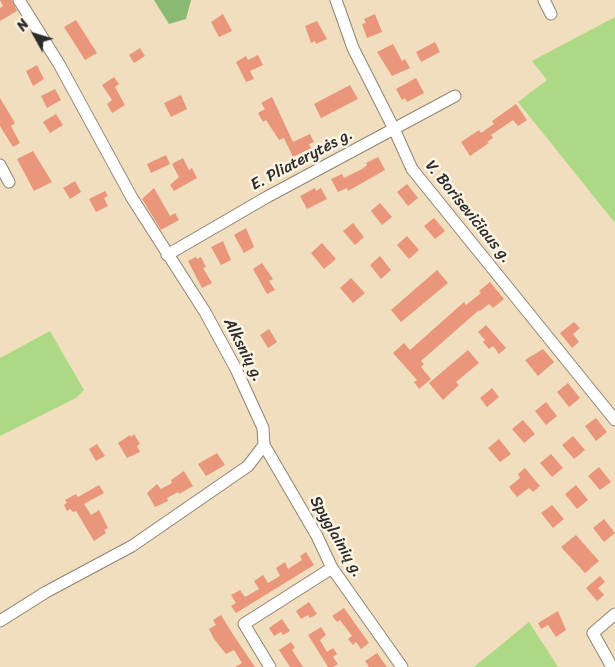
<!DOCTYPE html>
<html>
<head>
<meta charset="utf-8">
<style>
	body { margin:0 }
	#map { position:relative; width:615px; height:667px; overflow:hidden; background:#f1debe; font-family:Sriracha,sans-serif }
	canvas { display:block }
	.north { position:absolute; left:10px; top:10px; width:50px; height:50px; -webkit-text-stroke:4px #fcf5e5; paint-order:stroke; rotate:309deg; font-size:14px; font-weight:700; line-height:20px; text-align:center; color:#2b2b2b }
	.north::after { content:''; display:block; margin:auto; width:18px; height:22px; background:#2b2b2b; clip-path:polygon(50% 0,100% 100%,50% 72%,0 100%) }
</style>
</head>
<body>
<div id="map">
<canvas width="615" height="667"></canvas>
<div class="north">N</div>
</div>
<script>
const ctx = document.querySelector('canvas').getContext('2d');
ctx.lineJoin = 'round';
function paint(path, color) {
  ctx.fillStyle = color;
  ctx.fill(path, 'evenodd');
}
function toPath(rows) {
  const path = new Path2D();
  for (const r of rows) {
    path.moveTo(r[0], r[1]);
    for (let i = 2; i < r.length; i += 2) path.lineTo(r[i], r[i + 1]);
  }
  return path;
}
function trace(path, color, width, dash) {
  ctx.strokeStyle = color;
  ctx.lineWidth = width;
  ctx.lineCap = dash ? 'butt' : 'round';
  ctx.setLineDash(dash || []);
  ctx.stroke(path);
}
function write(font, color, halo, rows, align = 'center') {
  ctx.font = font + ' Sriracha,sans-serif';
  ctx.lineWidth = 5;
  ctx.setLineDash([]);
  ctx.textBaseline = 'middle';
  ctx.strokeStyle = halo;
  ctx.fillStyle = color;
  for (const [text, x, y, turn = 0] of rows) {
    ctx.save();
    ctx.translate(x, y);
    ctx.rotate((+turn || 0) * Math.PI / 180);
    ctx.textAlign = isNaN(turn) ? turn : align;
    if (halo) ctx.strokeText(text, 0, 0);
    ctx.fillText(text, 0, 0);
    ctx.restore();
  }
}
const green = toPath([
	[615,17,615,223,518,102,547,80,532,61],
	[50,331,84,390,76,398,0,436,0,358],
	[529,622,558,667,474,667]
]);
const forest = toPath([
	[154,0,191,0,186,19,169,24]
]);
const building = toPath([
	[0,0,12,0,17,11,0,21,0,8,3,6],
	[223,14,232,31,219,37,211,22],
	[375,14,382,32,367,38,362,24,366,23,364,19],
	[76,20,97,53,85,60,64,27],
	[317,21,327,39,316,44,315,41,311,43,305,26],
	[435,42,440,52,421,62,416,52],
	[393,44,402,61,405,59,410,68,392,76,377,52],
	[140,48,145,56,134,63,129,55],
	[258,55,263,65,250,71,254,79,246,82,236,62,246,56,248,60],
	[37,65,44,79,33,86,26,71],
	[114,77,119,84,115,87,125,105,112,113,107,104,112,100,102,85],
	[416,78,424,93,407,102,405,98,402,100,396,89],
	[350,85,358,99,321,118,314,104],
	[55,89,61,100,47,108,41,96],
	[181,95,187,109,171,117,164,103],
	[272,97,293,142,310,134,314,142,309,144,311,148,293,157,284,138,279,140,266,120,263,122,258,113,265,109,261,103],
	[0,98,15,123,11,126,20,143,13,147,0,126],
	[516,104,527,120,518,126,513,120,491,135,493,138,487,142,489,143,470,156,461,142,479,130,481,133,494,124,492,121],
	[56,114,63,125,50,133,43,122],
	[33,151,52,182,34,191,17,159],
	[166,155,170,164,151,173,147,164],
	[378,157,385,170,348,191,347,188,338,192,331,179,342,174,344,178,362,169,367,165,366,163],
	[183,158,189,170,192,168,197,178,174,191,170,185,179,177,172,164],
	[75,181,81,192,70,199,63,188],
	[407,184,418,198,408,206,397,192],
	[154,188,170,216,175,213,179,220,161,230,142,199],
	[315,188,316,191,321,188,327,199,307,209,300,196],
	[105,191,108,196,104,198,108,206,96,212,89,199],
	[380,203,392,217,382,225,371,211],
	[434,218,445,231,435,239,424,226],
	[353,223,364,237,355,245,343,231],
	[246,228,254,247,244,253,234,235],
	[407,236,419,250,409,259,397,245],
	[223,241,231,260,221,265,211,247],
	[322,243,336,259,324,269,311,253],
	[380,256,391,270,381,279,370,265],
	[196,257,197,259,201,257,206,267,203,268,212,283,202,288,188,261],
	[262,263,273,279,269,281,275,290,267,294,253,269],
	[437,270,448,283,401,322,391,310],
	[351,278,365,293,353,303,340,288],
	[490,282,504,299,493,308,489,304,480,311,479,310,421,361,424,364,421,367,431,379,419,389,414,382,417,380,393,353,404,343,410,350,464,302,466,305,481,293,479,291],
	[574,322,580,328,573,334,579,342,572,348,560,333],
	[486,325,506,348,499,354,493,346,489,349,483,342,485,340,478,332],
	[269,329,277,342,268,348,260,335],
	[543,349,554,362,538,376,525,360],
	[468,350,479,363,456,382,459,385,443,400,429,383],
	[568,383,580,398,569,407,557,392],
	[492,388,499,397,487,407,480,398],
	[546,402,557,416,546,425,535,411],
	[596,418,607,432,596,441,585,426],
	[523,420,535,434,524,443,512,429],
	[134,434,140,444,137,446,140,452,127,458,118,443,130,435,131,437],
	[573,436,585,450,574,459,562,445],
	[499,439,511,454,500,462,488,448],
	[97,444,105,456,96,461,89,449],
	[217,453,225,465,206,476,198,464],
	[551,454,563,468,552,477,540,463],
	[599,467,611,482,600,490,588,476],
	[525,468,540,486,533,492,529,488,517,497,509,487,520,478,518,474],
	[184,471,193,486,179,494,178,492,167,498,168,501,155,507,147,493,157,484,161,489,172,483,171,480],
	[99,485,104,493,84,504,91,515,99,510,108,528,104,530,106,533,94,541,76,511,73,512,70,509,67,511,64,505,67,503,65,500,76,494,78,497],
	[576,485,588,500,577,509,565,494],
	[552,505,564,519,553,528,541,513],
	[604,519,615,533,604,542,593,528],
	[576,535,599,561,585,573,561,547],
	[306,552,314,565,236,613,231,606,236,603,231,595,240,590,245,597,259,589,254,581,263,575,268,583,280,576,276,568,285,562,288,569,302,560,300,556],
	[600,576,605,582,598,588,604,595,597,601,586,588],
	[309,602,317,614,310,618,308,615,301,619,296,611],
	[344,608,369,643,361,649,356,642,353,645,348,639,352,636,340,620,337,622,332,616],
	[558,611,566,630,556,637,548,625,541,629,538,623],
	[221,615,234,636,255,667,235,667,242,663,234,650,226,654,214,639,209,629,216,625,213,620],
	[282,619,290,631,283,635,281,632,274,636,269,628],
	[321,627,326,635,320,640,327,652,333,648,337,654,333,657,338,664,333,667,328,667,308,635],
	[291,642,295,648,292,650,303,667,290,667,279,650],
	[377,653,387,667,369,667,365,661]
]);
const minor = toPath([
	[336,0,353,48,394,129,412,169,615,420],
	[544,0,551,14],
	[0,165,9,182],
	[167,255,267,197,455,96],
	[264,445,317,536,332,568,402,667],
	[0,621,46,592,132,546,248,466,264,445,263,428,236,369,205,312,132,198,59,64,19,0],
	[270,667,244,624,332,568],
	[612,667,593,633,615,614]
]);
const streetNames = [
	["E. Pliaterytės g.",302,160,-28],
	["V. Borisevičiaus g.",468,212,51],
	["Alksnių g.",243,350,63],
	["Spyglainių g.",336,537,60]
];
paint(green, '#aed984');
paint(forest, '#8ab972');
paint(building, '#e9967b');
trace(minor, '#8e8474', 13);
trace(minor, '#fff', 11);
write('16px', '#2b2b2b', '#fcf5e5', streetNames);
</script>
</body>
</html>
